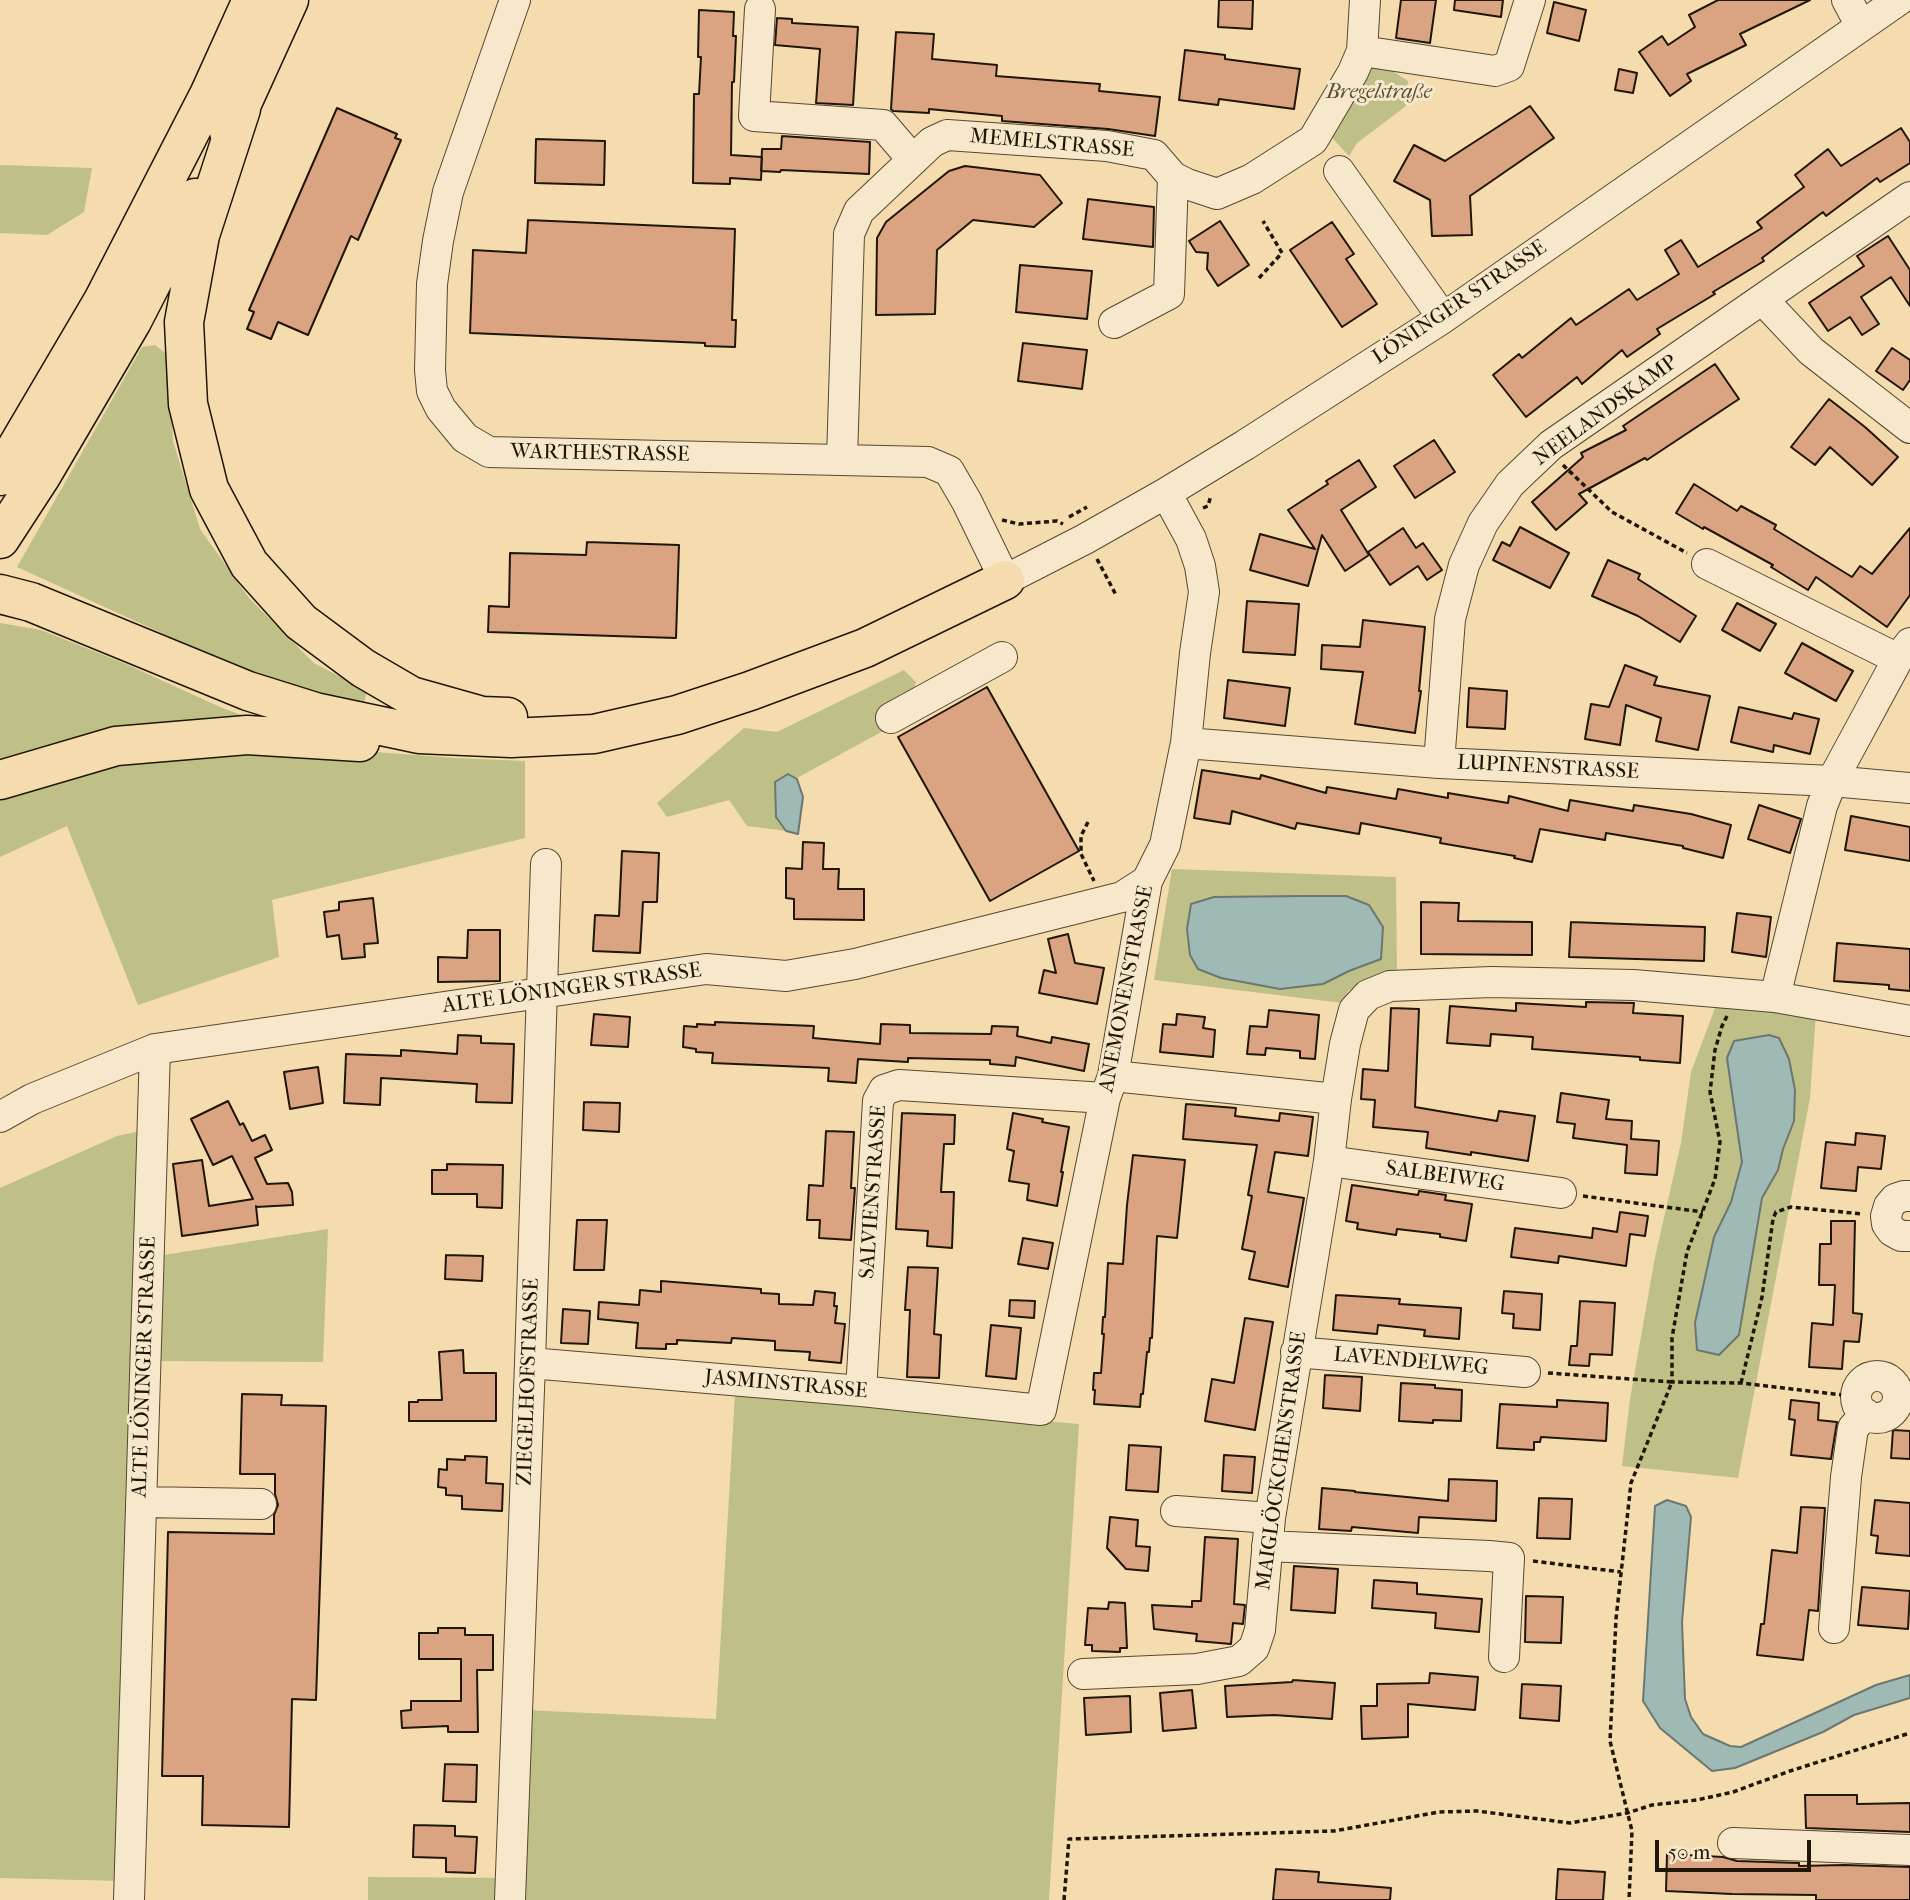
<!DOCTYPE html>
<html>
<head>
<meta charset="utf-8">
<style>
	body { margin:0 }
	#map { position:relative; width:1910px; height:1900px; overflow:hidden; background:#f4dcaf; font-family:"IM FELL French Canon",serif }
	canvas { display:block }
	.scale { position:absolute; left:1655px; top:1840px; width:156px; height:32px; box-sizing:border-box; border:4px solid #201608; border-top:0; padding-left:9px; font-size:21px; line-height:24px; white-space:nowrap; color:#201608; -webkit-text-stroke:5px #f8e8cb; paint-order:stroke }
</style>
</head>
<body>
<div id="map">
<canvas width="1910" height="1900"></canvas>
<div class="scale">50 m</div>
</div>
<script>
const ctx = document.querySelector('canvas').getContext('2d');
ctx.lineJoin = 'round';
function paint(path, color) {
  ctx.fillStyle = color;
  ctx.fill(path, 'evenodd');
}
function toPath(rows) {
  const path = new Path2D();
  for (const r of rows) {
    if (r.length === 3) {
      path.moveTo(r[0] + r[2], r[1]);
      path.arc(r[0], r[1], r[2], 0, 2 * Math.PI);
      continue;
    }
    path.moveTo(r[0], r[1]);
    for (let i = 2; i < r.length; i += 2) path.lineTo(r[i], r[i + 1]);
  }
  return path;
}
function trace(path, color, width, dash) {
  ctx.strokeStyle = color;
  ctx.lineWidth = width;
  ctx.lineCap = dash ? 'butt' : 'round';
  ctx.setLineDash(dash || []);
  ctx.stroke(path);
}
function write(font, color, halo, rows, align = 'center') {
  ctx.font = font + ' "IM FELL French Canon",serif';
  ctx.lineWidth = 6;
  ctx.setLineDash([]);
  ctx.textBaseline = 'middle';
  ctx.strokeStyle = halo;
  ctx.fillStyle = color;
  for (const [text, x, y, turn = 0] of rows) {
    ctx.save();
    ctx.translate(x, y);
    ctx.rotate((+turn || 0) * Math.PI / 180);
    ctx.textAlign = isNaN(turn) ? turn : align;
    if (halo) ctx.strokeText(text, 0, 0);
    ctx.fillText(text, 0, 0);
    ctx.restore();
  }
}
const green = toPath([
	[1369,56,1408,81,1406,106,1357,143,1349,156,1324,129],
	[0,165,92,168,84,212,47,235,0,233],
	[155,345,168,355,173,441,200,529,249,598,314,663,367,691,364,703,305,692,177,640,17,567,142,347],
	[0,623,41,630,126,664,220,707,247,717,0,766],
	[904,670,916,682,905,719,797,778,788,774,775,782,776,817,786,831,747,826,729,800,667,817,657,803,744,728,777,732],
	[350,750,455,758,525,761,525,838,272,900,279,957,138,1005,67,826,0,857,0,792,112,758],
	[1172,869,1396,877,1397,973,1374,976,1361,982,1348,991,1343,1003,1154,980],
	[1303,896,1346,896,1349,971,1323,984,1190,955,1187,929,1191,904,1214,897],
	[1718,1000,1816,1012,1810,1098,1738,1478,1622,1466,1630,1399,1655,1257,1681,1143,1691,1072],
	[140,1131,122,1881,0,1878,0,1188,117,1136],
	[328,1229,323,1362,154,1361,158,1256],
	[735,1393,1079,1424,1049,1900,368,1900,368,1877,518,1878,525,1710,716,1719]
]);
const water = toPath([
	[788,774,797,779,803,797,798,834,786,831,776,817,775,782,788,774],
	[1303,896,1346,896,1369,905,1383,927,1381,959,1349,971,1323,984,1280,989,1221,978,1198,969,1190,955,1187,929,1191,904,1214,897,1303,896],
	[1769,1035,1779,1038,1789,1059,1795,1090,1794,1121,1783,1149,1778,1170,1762,1198,1739,1335,1719,1355,1697,1350,1695,1323,1714,1237,1731,1202,1742,1162,1727,1058,1734,1041,1769,1035],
	[1667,1500,1686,1506,1691,1517,1682,1622,1685,1699,1691,1717,1703,1734,1730,1746,1741,1747,1876,1685,1910,1675,1910,1698,1854,1715,1823,1732,1735,1768,1712,1771,1660,1728,1643,1701,1655,1506,1667,1500]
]);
const building = toPath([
	[1219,0,1253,0,1252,29,1218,27,1219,0],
	[1401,0,1436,0,1430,43,1396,38,1401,0],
	[1455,0,1503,0,1501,17,1454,10,1455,0],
	[1718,0,1810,0,1740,34,1746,45,1687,74,1691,81,1670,96,1639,52,1662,36,1668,45,1695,27,1689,15,1718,0],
	[1554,2,1586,10,1579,41,1547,33,1554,2],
	[699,10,734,12,733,36,736,36,734,82,732,82,731,155,762,157,761,180,730,178,730,184,693,183,694,94,699,94,701,57,698,57,699,10],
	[777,18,792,19,792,23,858,27,853,105,816,103,820,49,775,45,777,18],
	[896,32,934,34,932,59,997,65,996,76,1100,84,1099,91,1160,97,1155,136,1108,129,1002,121,1002,116,929,109,929,113,893,111,891,109,896,32],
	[1185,50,1225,55,1225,59,1300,69,1294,109,1219,99,1218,105,1179,100,1185,50],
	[1619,69,1637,73,1633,93,1615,90,1619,69],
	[1530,106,1554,138,1470,196,1472,235,1432,236,1430,200,1394,181,1414,145,1445,161,1530,106],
	[337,108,397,134,395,138,401,140,358,240,351,236,308,335,278,322,271,339,247,329,254,312,249,310,337,108],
	[1901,128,1910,142,1910,163,1880,182,1877,178,1826,216,1823,212,1762,258,1764,261,1713,292,1715,294,1657,329,1660,334,1627,357,1622,350,1582,384,1577,377,1526,417,1493,375,1519,354,1522,358,1571,318,1576,325,1629,289,1637,300,1679,274,1665,250,1681,240,1698,267,1762,228,1757,222,1804,187,1795,175,1828,149,1841,166,1901,128],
	[782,136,870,142,869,174,781,170,780,172,761,171,762,149,781,149,782,136],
	[536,139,605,141,604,185,535,183,536,139],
	[965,166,1040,175,1062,203,1034,227,973,220,937,250,935,314,876,315,877,238,886,222,949,171,965,166],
	[1088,199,1154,207,1153,247,1083,239,1088,199],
	[528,220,735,229,732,320,736,320,735,347,705,346,705,343,470,333,473,250,526,253,528,220],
	[1220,221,1249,265,1218,286,1207,269,1208,253,1196,252,1189,241,1220,221],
	[1332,222,1354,254,1346,259,1377,304,1342,327,1290,250,1332,222],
	[1888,236,1910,270,1910,306,1891,277,1861,297,1879,324,1862,335,1850,317,1828,331,1809,303,1864,266,1857,256,1888,236],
	[1020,265,1092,271,1087,319,1016,312,1020,265],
	[1023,343,1087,350,1082,389,1018,381,1023,343],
	[1892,348,1910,360,1910,380,1903,390,1876,371,1892,348],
	[1715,364,1739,399,1647,460,1645,458,1579,494,1587,503,1556,530,1532,502,1583,457,1581,453,1626,430,1623,426,1715,364],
	[1829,399,1865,427,1898,457,1872,485,1830,447,1815,465,1791,447,1829,399],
	[1434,440,1455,472,1415,498,1394,466,1434,440],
	[1359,460,1376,487,1341,510,1369,555,1345,571,1322,535,1308,586,1250,570,1260,534,1315,549,1288,510,1328,484,1326,481,1359,460],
	[1694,484,1737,511,1741,506,1776,525,1774,529,1852,577,1860,566,1872,574,1910,528,1910,595,1887,627,1816,577,1808,590,1771,567,1773,565,1704,527,1703,529,1676,513,1694,484],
	[1520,527,1569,553,1550,588,1493,560,1502,542,1510,546,1520,527],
	[1403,528,1416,548,1423,543,1442,570,1427,580,1418,566,1390,585,1368,552,1403,528],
	[587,542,679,545,676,638,488,632,489,606,509,607,510,553,586,555,587,542],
	[1608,560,1640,574,1638,579,1696,616,1680,642,1638,616,1592,596,1608,560],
	[1247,601,1299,604,1295,655,1243,652,1247,601],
	[1737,603,1776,624,1760,651,1722,630,1737,603],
	[1363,620,1425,627,1419,691,1421,691,1415,733,1355,724,1363,672,1321,669,1322,645,1360,647,1363,620],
	[1802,643,1853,671,1836,701,1785,673,1802,643],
	[1625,665,1657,677,1654,685,1710,696,1698,750,1656,741,1661,718,1626,705,1620,745,1585,739,1591,704,1609,707,1625,665],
	[1228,680,1290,688,1285,726,1224,718,1228,680],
	[987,687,1079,851,990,901,898,737,987,687],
	[1469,688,1507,691,1505,729,1467,727,1469,688],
	[1739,707,1792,719,1794,713,1819,719,1810,754,1774,745,1773,752,1731,742,1739,707],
	[1202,770,1260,779,1261,775,1326,793,1327,787,1396,799,1398,789,1448,798,1448,793,1508,803,1509,796,1568,811,1570,800,1633,811,1634,805,1691,814,1731,825,1723,858,1683,848,1683,846,1606,833,1605,840,1540,829,1532,862,1514,858,1515,856,1440,843,1441,838,1361,823,1359,834,1297,823,1295,829,1232,811,1230,824,1194,818,1202,770],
	[1759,805,1801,819,1790,853,1748,839,1759,805],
	[1851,816,1910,827,1910,861,1845,850,1851,816],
	[803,842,824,843,823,869,839,869,838,889,864,889,864,920,794,919,794,899,786,898,786,868,802,869,803,842],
	[622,851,659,853,657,902,643,902,640,953,593,951,595,915,619,916,622,851],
	[373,898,378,943,364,944,365,957,342,959,339,935,327,937,324,912,339,910,339,902,373,898],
	[1421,902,1459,903,1458,921,1532,922,1532,955,1421,954,1421,902],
	[1737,913,1771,917,1766,957,1732,952,1737,913],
	[1571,922,1705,927,1704,961,1569,957,1571,922],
	[468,930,500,930,500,981,438,982,438,957,467,958,468,930],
	[1068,934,1075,963,1104,968,1097,1004,1039,993,1044,970,1056,973,1048,939,1068,934],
	[1837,943,1910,949,1910,991,1889,989,1889,985,1834,981,1837,943],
	[1586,1002,1634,1003,1633,1013,1683,1016,1680,1063,1640,1060,1640,1057,1532,1049,1533,1037,1491,1034,1490,1046,1447,1043,1450,1006,1516,1011,1516,1003,1586,1007,1586,1002],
	[1391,1008,1419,1009,1415,1107,1497,1121,1499,1111,1535,1116,1528,1161,1471,1152,1471,1155,1426,1148,1428,1132,1373,1127,1375,1100,1361,1099,1363,1069,1388,1071,1391,1008],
	[1269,1010,1319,1015,1315,1059,1300,1058,1300,1051,1266,1048,1265,1055,1247,1054,1250,1026,1267,1027,1269,1010],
	[594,1014,630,1017,628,1047,591,1045,594,1014],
	[1177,1014,1205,1017,1203,1028,1215,1030,1213,1057,1160,1052,1163,1024,1176,1025,1177,1014],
	[715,1022,814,1026,813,1038,880,1044,881,1024,910,1025,910,1033,991,1034,992,1026,1018,1027,1017,1036,1051,1043,1052,1037,1089,1044,1084,1071,1016,1057,1015,1066,990,1064,990,1060,908,1058,908,1062,858,1059,856,1083,828,1081,829,1068,712,1063,713,1053,696,1052,696,1049,683,1047,684,1026,697,1027,697,1024,715,1025,715,1022],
	[458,1035,481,1036,481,1043,514,1044,512,1103,476,1102,477,1084,381,1078,380,1105,344,1103,346,1054,401,1056,401,1050,457,1054,458,1035],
	[318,1067,323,1103,290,1109,284,1072,318,1067],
	[1561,1093,1609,1100,1606,1119,1632,1121,1631,1139,1659,1141,1657,1175,1625,1173,1627,1145,1573,1138,1575,1124,1557,1122,1561,1093],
	[228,1101,240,1125,243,1123,252,1141,265,1135,272,1150,255,1158,267,1184,288,1183,292,1192,293,1205,256,1207,256,1206,258,1225,182,1236,173,1164,202,1160,209,1206,253,1199,232,1156,213,1165,191,1119,228,1101],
	[584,1102,620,1103,619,1132,583,1130,584,1102],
	[1186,1104,1236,1108,1235,1116,1279,1121,1280,1113,1313,1117,1308,1156,1275,1152,1268,1192,1304,1198,1288,1287,1249,1279,1255,1252,1242,1249,1252,1196,1248,1195,1257,1145,1183,1139,1186,1104],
	[902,1113,955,1115,954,1144,944,1144,941,1192,954,1192,952,1248,927,1246,928,1231,896,1229,902,1113],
	[1013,1113,1043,1119,1042,1122,1069,1127,1061,1172,1063,1172,1057,1206,1027,1200,1029,1184,1009,1181,1014,1151,1007,1149,1013,1113],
	[826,1131,854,1132,851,1188,855,1188,851,1240,819,1238,820,1220,807,1220,809,1185,823,1186,826,1131],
	[1856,1133,1885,1136,1881,1169,1858,1167,1856,1191,1821,1188,1826,1142,1855,1145,1856,1133],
	[1133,1155,1185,1160,1177,1238,1157,1236,1152,1338,1150,1338,1149,1352,1147,1352,1143,1394,1141,1394,1140,1407,1094,1404,1095,1390,1093,1390,1094,1373,1101,1373,1104,1334,1102,1334,1103,1317,1105,1317,1108,1263,1123,1264,1127,1205,1133,1155],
	[447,1164,503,1165,502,1208,477,1207,477,1194,432,1194,432,1170,447,1170,447,1164],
	[1352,1185,1418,1195,1419,1191,1446,1195,1445,1200,1472,1204,1466,1241,1440,1237,1440,1234,1397,1229,1396,1235,1357,1229,1358,1223,1346,1221,1352,1185],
	[1620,1212,1648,1216,1645,1236,1630,1234,1626,1266,1559,1256,1558,1263,1511,1257,1515,1228,1592,1238,1593,1228,1617,1232,1620,1212],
	[577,1220,607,1220,604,1270,574,1270,577,1220],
	[1831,1221,1855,1221,1853,1313,1862,1314,1859,1342,1844,1341,1842,1369,1809,1367,1812,1323,1833,1325,1835,1285,1819,1285,1820,1244,1831,1244,1831,1221],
	[1023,1238,1053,1243,1048,1269,1018,1264,1023,1238],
	[446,1255,483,1256,482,1281,445,1279,446,1255],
	[908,1267,938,1268,934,1334,941,1335,939,1378,907,1377,910,1310,905,1310,908,1267],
	[661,1281,761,1289,761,1293,779,1294,779,1304,813,1305,815,1291,835,1293,834,1306,837,1306,835,1323,845,1324,841,1363,809,1360,810,1352,775,1350,775,1341,732,1338,731,1343,677,1340,677,1344,666,1344,666,1349,636,1348,638,1323,598,1319,599,1302,639,1305,640,1290,661,1292,661,1281],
	[1504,1291,1542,1294,1540,1330,1513,1328,1514,1314,1502,1313,1504,1291],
	[1336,1295,1400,1299,1399,1304,1461,1308,1459,1339,1424,1336,1425,1330,1378,1325,1377,1334,1333,1330,1336,1295],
	[1010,1300,1035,1301,1034,1318,1009,1316,1010,1300],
	[1580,1301,1615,1303,1612,1355,1590,1354,1589,1366,1569,1365,1571,1346,1577,1346,1580,1301],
	[563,1309,590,1311,588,1344,561,1343,563,1309],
	[1245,1318,1273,1322,1255,1430,1205,1421,1212,1379,1234,1383,1245,1318],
	[991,1325,1021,1328,1016,1379,986,1376,991,1325],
	[463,1350,464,1373,496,1373,496,1421,409,1421,409,1402,418,1402,418,1400,442,1400,439,1352,463,1350],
	[1325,1375,1362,1377,1360,1411,1323,1408,1325,1375],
	[1401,1383,1435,1385,1435,1388,1462,1390,1461,1421,1433,1420,1433,1423,1399,1421,1401,1383],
	[242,1394,282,1395,281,1405,326,1406,316,1700,292,1699,289,1827,202,1825,203,1776,162,1776,168,1532,274,1534,274,1515,278,1505,275,1494,275,1474,240,1474,242,1394],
	[1557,1400,1608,1403,1606,1441,1541,1437,1540,1442,1534,1442,1534,1450,1497,1448,1500,1404,1557,1407,1557,1400],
	[1791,1400,1819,1403,1818,1420,1837,1422,1831,1459,1791,1455,1795,1420,1789,1419,1791,1400],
	[1893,1430,1910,1431,1910,1459,1891,1458,1893,1430],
	[1129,1445,1161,1447,1158,1492,1126,1490,1129,1445],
	[1224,1455,1255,1457,1252,1493,1222,1491,1224,1455],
	[465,1456,487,1457,486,1483,503,1484,502,1511,462,1509,462,1496,446,1495,446,1488,438,1487,439,1469,447,1470,447,1459,465,1460,465,1456],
	[1449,1479,1497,1481,1496,1521,1419,1517,1418,1533,1352,1527,1351,1531,1319,1529,1322,1488,1355,1491,1355,1492,1448,1501,1449,1479],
	[1539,1498,1572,1499,1570,1539,1537,1538,1539,1498],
	[1875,1500,1910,1503,1910,1556,1876,1553,1878,1536,1871,1535,1875,1500],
	[1801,1507,1825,1508,1818,1611,1809,1610,1803,1660,1757,1655,1761,1624,1764,1624,1772,1550,1797,1553,1801,1507],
	[1110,1517,1138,1520,1136,1546,1150,1547,1148,1571,1126,1569,1107,1548,1110,1517],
	[1205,1537,1238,1539,1234,1604,1245,1605,1243,1624,1233,1623,1231,1644,1196,1641,1197,1634,1154,1629,1152,1605,1192,1607,1192,1601,1201,1601,1205,1537],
	[1294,1566,1338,1569,1335,1613,1291,1610,1294,1566],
	[1374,1580,1417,1583,1417,1594,1482,1599,1479,1632,1435,1628,1436,1613,1372,1608,1374,1580],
	[1862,1587,1910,1591,1908,1629,1858,1625,1862,1587],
	[1526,1596,1563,1597,1561,1643,1525,1642,1526,1596],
	[1109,1602,1125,1603,1127,1648,1120,1648,1120,1652,1092,1651,1092,1645,1085,1645,1088,1608,1108,1609,1109,1602],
	[438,1628,465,1628,465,1635,493,1635,493,1670,477,1670,478,1732,448,1732,448,1726,402,1728,401,1711,411,1710,411,1701,461,1701,461,1659,419,1659,419,1633,438,1633,438,1628],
	[1430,1673,1478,1677,1475,1710,1408,1704,1408,1737,1362,1739,1361,1706,1377,1706,1377,1684,1429,1683,1430,1673],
	[1293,1680,1335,1683,1332,1719,1274,1715,1227,1717,1225,1686,1292,1682,1293,1680],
	[1522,1684,1561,1686,1559,1721,1520,1718,1522,1684],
	[1192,1690,1196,1728,1163,1731,1160,1693,1192,1690],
	[1130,1696,1131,1732,1086,1735,1084,1698,1130,1696],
	[445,1764,477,1765,476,1802,443,1801,445,1764],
	[1805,1795,1857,1795,1857,1804,1910,1803,1910,1832,1806,1828,1805,1795],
	[414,1825,455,1826,455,1836,477,1837,475,1873,446,1872,446,1858,413,1857,414,1825],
	[1667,1854,1723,1857,1737,1861,1799,1863,1799,1866,1844,1865,1910,1867,1910,1900,1816,1900,1816,1895,1732,1894,1666,1891,1667,1854],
	[1276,1869,1319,1872,1318,1882,1391,1888,1390,1900,1273,1900,1276,1869],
	[1558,1869,1605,1872,1603,1900,1556,1900,1558,1869]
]);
const path = toPath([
	[1259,278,1282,253,1263,221],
	[1563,465,1612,512,1687,553],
	[1203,508,1208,506,1211,495],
	[1069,517,1087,507],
	[1002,520,1019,524,1057,521,1063,524],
	[1097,559,1116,595],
	[1088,822,1081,836,1081,854,1094,881],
	[1727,1016,1722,1026,1715,1050,1710,1092,1720,1142,1715,1179,1687,1252,1672,1338,1672,1382,1741,1383,1851,1396],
	[1583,1196,1703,1212],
	[1548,1373,1672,1382,1631,1483,1616,1619,1610,1741,1632,1831,1629,1900],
	[1741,1383,1762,1297,1773,1219,1776,1212,1791,1207,1863,1214],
	[1533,1561,1621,1572],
	[1064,1900,1069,1839,1334,1831,1439,1812,1477,1811,1570,1823,1627,1813,1652,1805,1697,1800,1733,1792,1790,1771,1910,1733]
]);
const minor = toPath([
	[515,0,448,192,438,241,432,284,430,370,432,391,441,409,465,438,489,452,928,462,949,471,967,502,1005,580,1085,539,1166,493,1245,445,1443,318,1899,0],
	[1847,0,1861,26],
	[760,9,754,116,883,125,913,160],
	[1362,51,1495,71,1509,66,1530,0],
	[1339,171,1443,318],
	[1763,300,1811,351,1910,428],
	[1114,323,1169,294,1173,177],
	[842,459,849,234,859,211,932,142,947,135,1107,146,1154,155,1173,177,1187,184,1217,194,1252,179,1313,140,1353,72,1362,51,1365,0],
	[1707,564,1898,659],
	[1910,643,1898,659,1832,781,1822,806,1775,997,1910,1021],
	[891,718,1002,657],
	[1186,743,1439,763,1832,781,1910,788],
	[1439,763,1450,619,1464,565,1483,523,1510,484,1551,445,1910,197],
	[1113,1076,1336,1099,1345,1044,1354,1010,1368,995,1390,986,1491,982,1633,985,1775,997],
	[0,1117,32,1099,155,1049,706,969,786,976,855,964,1122,897,1147,881],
	[1329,1161,1561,1193],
	[1910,1196,1904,1196,1895,1199,1889,1206,1886,1216,1887,1224,1892,1231,1901,1236,1910,1236],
	[1296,1352,1525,1372],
	[530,1363,861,1391,1041,1410,1105,1098,1113,1076,1147,881,1165,845,1186,743,1195,653,1204,592,1200,566,1191,539,1166,493],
	[1877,1397,21],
	[861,1391,878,1101,884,1090,899,1085,1105,1098],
	[141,1502,261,1504],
	[1176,1511,1270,1518],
	[1267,1546,1489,1556,1509,1558,1504,1657],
	[1834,1628,1846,1477,1853,1428,1866,1414],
	[1083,1674,1197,1669,1239,1661,1254,1648,1260,1630,1270,1518,1329,1161,1336,1099],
	[1733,1843,1910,1850],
	[129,1900,155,1049],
	[510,1900,530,1363,546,864]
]);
const highway = toPath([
	[241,109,200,235,184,322,188,404,209,489,249,564,301,622,363,668,411,696,482,716,508,717],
	[229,132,289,0],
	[0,476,103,301,209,95,252,0],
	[0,539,41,476,132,321,195,198],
	[0,594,31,602,248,691,315,712,419,734,511,738,594,734,677,715,750,691,865,648,1005,580],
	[0,780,116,746,247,735,360,742]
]);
const parkNames = [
	["Bregelstraße",1379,93]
];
const streetNames = [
	["MEMELSTRASSE",1052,144,5],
	["LÖNINGER STRASSE",1460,303,-34],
	["NEELANDSKAMP",1606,411,-36],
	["WARTHESTRASSE",600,454,1],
	["LUPINENSTRASSE",1548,768,3],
	["ALTE LÖNINGER STRASSE",572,989,-8],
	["ANEMONENSTRASSE",1127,989,-79],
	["SALBEIWEG",1445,1177,8],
	["SALVIENSTRASSE",874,1192,-86],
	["LAVENDELWEG",1411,1362,5],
	["ALTE LÖNINGER STRASSE",145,1367,-88],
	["ZIEGELHOFSTRASSE",529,1382,-88],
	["JASMINSTRASSE",786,1385,5],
	["MAIGLÖCKCHENSTRASSE",1282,1461,-82]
];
paint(green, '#bfbf88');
paint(water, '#9fb9b4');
trace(water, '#6c786f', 2);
paint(building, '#daa382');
trace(building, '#201608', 2);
trace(minor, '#554832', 32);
trace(highway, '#201608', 41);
trace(path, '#201608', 3.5, [5, 3.5]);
trace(minor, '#f8e8cb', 30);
trace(highway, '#f4dcaf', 38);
write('italic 21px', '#585135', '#f8e8cb', parkNames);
write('21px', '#201608', '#f8e8cb', streetNames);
</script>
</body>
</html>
